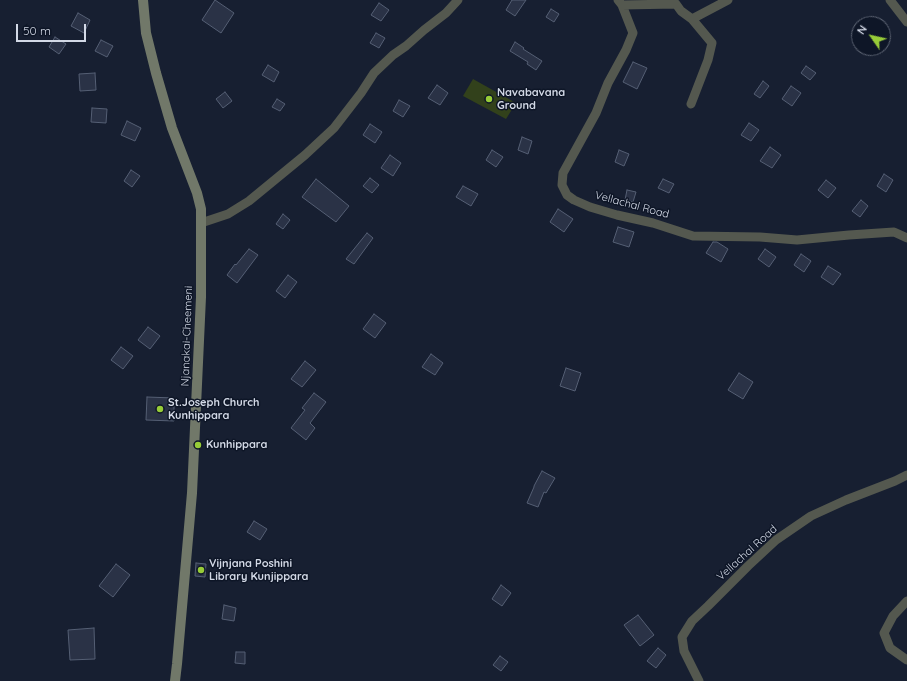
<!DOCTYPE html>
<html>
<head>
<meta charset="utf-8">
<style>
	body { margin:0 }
	#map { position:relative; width:907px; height:681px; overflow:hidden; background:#171f31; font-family:Quicksand,sans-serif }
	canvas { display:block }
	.north { position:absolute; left:851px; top:16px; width:40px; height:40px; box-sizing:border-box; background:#0e1627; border:1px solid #5d6473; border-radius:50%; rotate:304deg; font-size:11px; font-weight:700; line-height:16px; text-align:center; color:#d3d9e6 }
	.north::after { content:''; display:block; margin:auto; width:14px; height:18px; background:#97cc38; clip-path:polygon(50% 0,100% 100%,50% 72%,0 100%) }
	.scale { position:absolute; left:16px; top:24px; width:70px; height:18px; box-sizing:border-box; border:2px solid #d3d9e6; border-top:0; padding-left:5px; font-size:12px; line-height:14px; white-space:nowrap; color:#d3d9e6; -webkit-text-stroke:3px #0e1627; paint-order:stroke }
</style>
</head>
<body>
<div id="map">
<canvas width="907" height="681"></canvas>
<div class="north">N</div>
<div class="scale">50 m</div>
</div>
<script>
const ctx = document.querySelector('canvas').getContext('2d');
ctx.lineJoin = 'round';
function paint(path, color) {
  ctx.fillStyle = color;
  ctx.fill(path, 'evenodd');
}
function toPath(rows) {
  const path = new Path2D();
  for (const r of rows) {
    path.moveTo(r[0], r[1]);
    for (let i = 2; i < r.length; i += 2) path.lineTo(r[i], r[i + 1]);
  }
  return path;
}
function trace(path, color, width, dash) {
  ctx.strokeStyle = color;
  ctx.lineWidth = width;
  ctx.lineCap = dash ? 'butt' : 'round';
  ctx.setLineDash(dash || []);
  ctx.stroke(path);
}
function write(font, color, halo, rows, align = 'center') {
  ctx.font = font + ' Quicksand,sans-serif';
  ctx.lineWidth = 3;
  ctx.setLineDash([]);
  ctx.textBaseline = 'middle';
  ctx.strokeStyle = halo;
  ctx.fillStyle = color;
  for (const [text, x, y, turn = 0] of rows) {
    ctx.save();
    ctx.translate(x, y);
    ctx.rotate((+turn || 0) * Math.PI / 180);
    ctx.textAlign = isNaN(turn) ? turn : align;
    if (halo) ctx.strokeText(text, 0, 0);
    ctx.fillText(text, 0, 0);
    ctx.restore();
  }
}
const green = toPath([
	[473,79,516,103,506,119,463,96]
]);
const building = toPath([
	[215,0,234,13,221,33,202,20,215,0],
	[512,0,526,0,515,16,506,10,512,0],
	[379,3,389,10,381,21,371,15,379,3],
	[551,9,559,14,554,22,546,17,551,9],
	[78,13,90,20,84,33,71,26,78,13],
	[376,33,385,38,379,48,370,43,376,33],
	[55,37,66,44,59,54,49,47,55,37],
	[101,40,113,46,107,57,95,51,101,40],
	[515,42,524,48,523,49,542,61,536,70,527,64,528,62,510,51,515,42],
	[633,62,647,68,637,89,623,82,633,62],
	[268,65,279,72,274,82,262,75,268,65],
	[806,66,816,73,810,80,801,73,806,66],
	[95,73,96,90,80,91,79,74,95,73],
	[763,81,769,86,760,98,754,94,763,81],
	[437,85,448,93,440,105,428,98,437,85],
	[791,86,801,93,792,106,782,99,791,86],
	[225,92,232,101,223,108,216,99,225,92],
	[277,99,285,104,280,111,272,107,277,99],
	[399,100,410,106,403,117,393,111,399,100],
	[92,108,107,109,106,123,91,122,92,108],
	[127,121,141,128,135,141,121,135,127,121],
	[749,123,759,130,751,141,741,135,749,123],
	[370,124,382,132,375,143,363,135,370,124],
	[522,137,532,141,528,154,518,150,522,137],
	[770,147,781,155,772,168,760,161,770,147],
	[492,150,503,157,496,167,486,160,492,150],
	[619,150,629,154,624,166,615,162,619,150],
	[390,155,401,163,393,176,381,168,390,155],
	[131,170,140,176,132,187,124,181,131,170],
	[884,174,893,180,886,192,877,186,884,174],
	[370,178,379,185,372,193,363,186,370,178],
	[316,179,349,206,336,222,302,197,316,179],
	[663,179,674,184,669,193,658,188,663,179],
	[826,180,836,188,828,198,818,190,826,180],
	[463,186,478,194,471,206,456,197,463,186],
	[627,190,636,192,633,202,625,200,627,190],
	[861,200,868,206,860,217,852,211,861,200],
	[558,209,573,219,564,232,550,222,558,209],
	[283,214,290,220,283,229,276,224,283,214],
	[618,227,634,232,629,247,613,242,618,227],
	[367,233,373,238,354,264,346,259,367,233],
	[713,242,717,242,728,249,721,262,706,253,713,242],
	[249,249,258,255,237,283,227,275,235,264,236,265,249,249],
	[765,249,776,257,769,267,758,259,765,249],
	[801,254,811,261,804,272,794,265,801,254],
	[828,266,841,274,833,285,821,277,828,266],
	[288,275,297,282,285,298,276,291,288,275],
	[374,314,386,323,375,338,363,329,374,314],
	[148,327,160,336,150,349,138,340,148,327],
	[121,347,133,356,123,369,111,360,121,347],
	[431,354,443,363,435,375,422,367,431,354],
	[305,361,316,370,302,387,291,379,305,361],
	[566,368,581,373,575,391,560,386,566,368],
	[739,373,753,382,743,399,728,390,739,373],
	[314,393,326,402,310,423,315,428,306,440,291,428,305,410,302,408,314,393],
	[147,397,174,398,174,421,146,420,147,397],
	[542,471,555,478,546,493,544,492,538,507,527,503,534,487,534,486,542,471],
	[254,521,267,529,260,540,247,532,254,521],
	[196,563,206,564,205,577,195,576,196,563],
	[116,564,130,575,113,597,99,586,116,564],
	[501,585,511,593,502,606,492,599,501,585],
	[224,605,236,608,234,621,222,619,224,605],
	[638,615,654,635,640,646,624,625,638,615],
	[94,628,95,659,70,660,68,630,94,628],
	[658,648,666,655,656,668,647,661,658,648],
	[236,652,245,652,245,664,235,663,236,652],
	[500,656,508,662,501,671,493,665,500,656]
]);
const street = toPath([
	[618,0,622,5,633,33,626,50,608,83,596,113,563,173,562,185,567,195,574,200,590,207,617,215,653,223,693,236,760,237,797,240,849,235,894,232,907,238],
	[890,0,907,22],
	[622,5,676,4,681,11,692,19,728,0],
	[691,104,708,60,712,43,692,19],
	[201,223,228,214,249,201,305,155,334,128,361,93,374,73,393,55,406,46,424,30,446,13,458,0],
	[907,601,893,616,884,633,890,648,907,660],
	[699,681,684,651,682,637,692,621,708,606,748,566,776,540,811,516,846,500,895,481,907,475]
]);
const secondary = toPath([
	[143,0,146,33,156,73,172,128,197,193,201,209,201,297,192,493,177,664,175,681]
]);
const markers = [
	[489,99,4,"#97cc38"],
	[160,409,4,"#97cc38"],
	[198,445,4,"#97cc38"],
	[201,570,4,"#97cc38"]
];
const poiNames = [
	["Navabavana",497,93],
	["Ground",497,106],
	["St.Joseph Church",168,403],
	["Kunhippara",168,416],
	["Kunhippara",206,445],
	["Vijnjana Poshini",209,564],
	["Library Kunjippara",209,577]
];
const streetNames = [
	["Vellachal Road",632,205,15],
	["Njanakai-Cheemeni",187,336,-88],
	["Vellachal Road",747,553,-42]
];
paint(green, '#32411b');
paint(building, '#2a3246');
trace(building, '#555f74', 1);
trace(street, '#54584f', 9);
trace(secondary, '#717869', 10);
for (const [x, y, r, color] of markers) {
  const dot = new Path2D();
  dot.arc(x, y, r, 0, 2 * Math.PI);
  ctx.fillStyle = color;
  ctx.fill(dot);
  trace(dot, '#0e1627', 1.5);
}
write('bold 11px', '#d3d9e6', '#0e1627', poiNames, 'left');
write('11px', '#d3d9e6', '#0e1627', streetNames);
</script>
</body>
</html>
